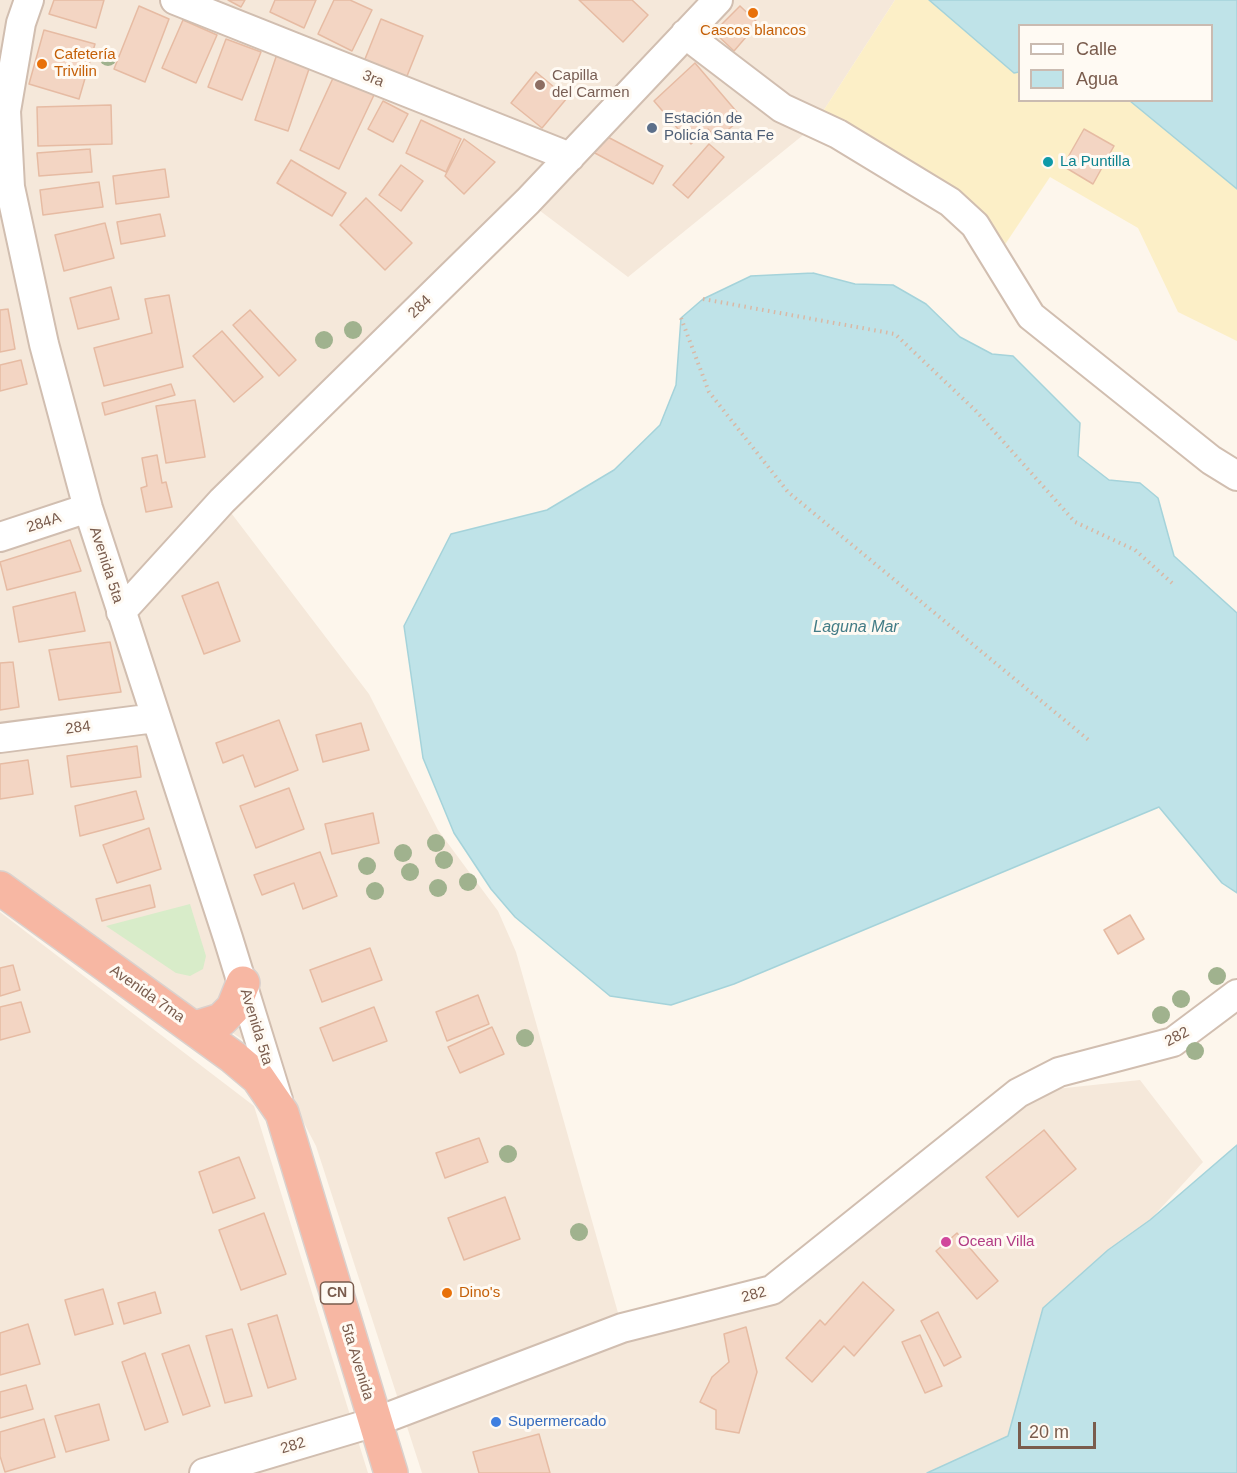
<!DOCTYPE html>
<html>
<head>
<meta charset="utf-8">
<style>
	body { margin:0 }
	#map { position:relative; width:1237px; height:1473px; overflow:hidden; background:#fdf6ec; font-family:Arial,sans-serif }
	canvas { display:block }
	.legend { position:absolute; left:1018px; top:24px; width:195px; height:78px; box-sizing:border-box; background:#fffaf3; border:2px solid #cabbb1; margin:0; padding:8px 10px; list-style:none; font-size:18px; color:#7a5c4d }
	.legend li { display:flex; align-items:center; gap:12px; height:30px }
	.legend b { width:30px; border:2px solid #cabbb1 }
	.scale { position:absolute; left:1018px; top:1422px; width:78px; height:27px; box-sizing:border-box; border:3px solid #7a5c4d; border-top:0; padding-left:8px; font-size:18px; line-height:21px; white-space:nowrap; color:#7a5c4d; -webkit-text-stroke:4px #fffaf3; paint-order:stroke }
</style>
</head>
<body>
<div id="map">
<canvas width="1237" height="1473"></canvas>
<ul class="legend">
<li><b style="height:8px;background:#fff"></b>Calle</li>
<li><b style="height:16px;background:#bfe3e8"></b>Agua</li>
</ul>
<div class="scale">20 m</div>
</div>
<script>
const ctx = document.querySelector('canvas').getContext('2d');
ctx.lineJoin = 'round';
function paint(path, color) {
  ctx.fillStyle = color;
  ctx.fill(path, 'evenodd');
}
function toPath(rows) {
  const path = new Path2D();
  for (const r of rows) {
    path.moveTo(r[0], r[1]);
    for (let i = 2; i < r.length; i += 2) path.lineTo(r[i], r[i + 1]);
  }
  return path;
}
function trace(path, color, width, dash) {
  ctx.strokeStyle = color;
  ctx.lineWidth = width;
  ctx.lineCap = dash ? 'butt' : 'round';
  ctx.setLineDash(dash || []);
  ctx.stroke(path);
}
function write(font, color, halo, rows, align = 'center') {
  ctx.font = font + ' Arial,sans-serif';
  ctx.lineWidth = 6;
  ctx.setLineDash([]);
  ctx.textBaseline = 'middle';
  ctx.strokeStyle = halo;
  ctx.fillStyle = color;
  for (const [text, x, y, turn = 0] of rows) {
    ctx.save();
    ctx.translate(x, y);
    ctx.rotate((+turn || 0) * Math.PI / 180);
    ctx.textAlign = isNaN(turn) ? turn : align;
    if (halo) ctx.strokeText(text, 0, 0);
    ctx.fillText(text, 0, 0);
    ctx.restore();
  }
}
const residential = toPath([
	[0,0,895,0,813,127,628,277,527,201,222,501,369,694,438,830,498,911,516,952,622,1327,772,1290,1018,1093,1140,1080,1203,1162,1150,1220,1108,1250,1043,1308,1008,1436,927,1473,422,1473,316,1146,270,1058,0,877],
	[0,912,254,1106,368,1473,0,1473]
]);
const green = toPath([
	[190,904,206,956,203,969,190,976,176,973,106,926]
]);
const sand = toPath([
	[895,0,929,0,1014,73,1019,72,1020,100,1130,101,1237,189,1237,341,1178,312,1138,228,1050,177,996,258,974,224,820,116]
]);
const water = toPath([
	[929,0,1237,0,1237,189,1130,101,1212,100,1212,26,1020,26,1019,72,1014,73,929,0],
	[813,273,855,284,893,285,926,304,960,337,992,354,1013,356,1080,423,1078,456,1109,480,1140,483,1158,498,1174,556,1237,613,1237,893,1222,883,1159,807,734,984,671,1005,610,996,515,917,491,889,454,833,423,758,404,626,451,534,547,510,614,470,660,425,676,385,681,318,703,299,751,276,813,273],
	[1237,1145,1237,1473,927,1473,1008,1436,1043,1308,1108,1250,1150,1220,1237,1145]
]);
const building = toPath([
	[54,0,104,0,96,28,49,14,54,0],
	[228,0,245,0,241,7,228,0],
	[275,0,316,0,304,28,270,12,275,0],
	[334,0,350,0,372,10,352,51,318,34,334,0],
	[579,0,632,0,648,15,623,42,579,0],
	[139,6,169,19,145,82,114,69,139,6],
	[740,6,758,23,734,51,714,32,740,6],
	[381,19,423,36,405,81,363,64,381,19],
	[183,20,217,35,196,83,162,68,183,20],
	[44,30,95,44,79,99,29,84,44,30],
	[226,39,261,52,242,100,208,87,226,39],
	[277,54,310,66,288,131,255,120,277,54],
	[695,63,742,118,717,139,708,129,691,144,654,101,695,63],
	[536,72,567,98,542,128,511,103,536,72],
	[334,76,374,95,339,169,300,150,334,76],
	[383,101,408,114,393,142,368,129,383,101],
	[111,105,112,144,38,146,37,107,111,105],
	[421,120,461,139,446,172,406,153,421,120],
	[1084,129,1114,146,1093,184,1063,166,1084,129],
	[602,134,663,166,653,184,593,152,602,134],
	[464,139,495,162,464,194,445,176,464,139],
	[709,144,724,157,688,198,673,185,709,144],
	[90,149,92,172,39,176,37,153,90,149],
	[291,160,346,193,332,216,277,183,291,160],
	[401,165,423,181,401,211,379,195,401,165],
	[165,169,169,197,116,204,113,176,165,169],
	[99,182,103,207,43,215,40,190,99,182],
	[366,198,412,243,385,270,340,225,366,198],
	[160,214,165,236,121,244,117,222,160,214],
	[105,223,114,258,64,271,55,235,105,223],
	[111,287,119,319,78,329,70,298,111,287],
	[169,295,183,367,104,386,94,348,152,333,145,299,169,295],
	[8,309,15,349,0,352,0,310,8,309],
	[250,310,296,360,279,376,233,325,250,310],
	[222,331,263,377,234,402,193,356,222,331],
	[21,360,27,384,0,391,0,365,21,360],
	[171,384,175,395,105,415,102,403,171,384],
	[195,400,205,457,166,463,156,406,195,400],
	[157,455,162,483,166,482,172,507,146,512,141,488,147,486,142,458,157,455],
	[70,540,81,571,7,590,0,562,70,540],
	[218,582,240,641,204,654,182,596,218,582],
	[75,592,85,631,19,642,13,607,75,592],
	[110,642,121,692,59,700,49,650,110,642],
	[13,662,19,707,0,710,0,663,13,662],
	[279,720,298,770,255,787,243,755,223,763,216,743,279,720],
	[361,723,369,750,323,762,316,735,361,723],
	[137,746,141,777,71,787,67,756,137,746],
	[28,760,33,794,0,799,0,764,28,760],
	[289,788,304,829,256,848,240,806,289,788],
	[136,791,144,819,80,836,75,806,136,791],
	[373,813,379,843,332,854,325,824,373,813],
	[149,828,161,869,117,883,103,845,149,828],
	[320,852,337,896,303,909,294,883,262,895,254,875,320,852],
	[150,885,155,907,102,921,96,899,150,885],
	[1130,915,1144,939,1118,954,1104,930,1130,915],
	[370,948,382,980,322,1002,310,970,370,948],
	[13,965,20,990,0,996,0,968,13,965],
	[478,995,489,1024,447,1041,436,1012,478,995],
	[21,1002,30,1032,0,1040,0,1007,21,1002],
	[374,1007,387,1041,333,1061,320,1028,374,1007],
	[492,1027,504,1054,460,1073,448,1047,492,1027],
	[1044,1130,1076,1169,1018,1217,986,1177,1044,1130],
	[479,1138,488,1162,445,1178,436,1153,479,1138],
	[239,1157,255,1198,213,1213,199,1172,239,1157],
	[505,1197,520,1239,464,1260,448,1218,505,1197],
	[264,1213,286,1274,241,1290,219,1230,264,1213],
	[957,1233,998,1281,977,1299,936,1251,957,1233],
	[863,1282,894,1310,854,1356,844,1346,812,1382,786,1358,820,1320,825,1325,863,1282],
	[103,1289,113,1324,75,1335,65,1300,103,1289],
	[155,1292,161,1313,124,1324,118,1303,155,1292],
	[938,1312,961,1357,944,1366,921,1321,938,1312],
	[277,1315,296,1379,268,1388,248,1324,277,1315],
	[28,1324,40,1364,0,1375,0,1333,28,1324],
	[746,1327,757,1372,739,1433,716,1429,716,1410,700,1402,712,1377,729,1362,724,1334,746,1327],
	[232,1329,252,1396,225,1403,206,1336,232,1329],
	[920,1335,942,1386,925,1393,902,1342,920,1335],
	[189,1345,210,1406,183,1415,162,1354,189,1345],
	[145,1353,168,1422,145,1430,122,1362,145,1353],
	[26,1385,33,1409,0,1418,0,1392,26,1385],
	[99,1404,109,1440,66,1452,55,1416,99,1404],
	[44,1419,55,1457,5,1472,0,1456,0,1432,44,1419],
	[539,1434,550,1473,479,1473,473,1452,539,1434]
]);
const path = toPath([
	[703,299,895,334,976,411,1075,522,1135,550,1172,583],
	[681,318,709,392,788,492,1091,742]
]);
const minor = toPath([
	[29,0,21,23,6,111,10,187,44,344,88,508,228,938,278,1100],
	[175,0,570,157],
	[685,34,782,108,838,134,950,202,975,225,1031,316,1211,460,1237,476],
	[0,537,88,508],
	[121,612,222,501,528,201,718,0],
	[0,738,155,718],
	[204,1473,375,1422,622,1328,772,1290,1018,1093,1059,1072,1173,1042,1237,994]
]);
const highway = toPath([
	[0,888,233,1057,258,1078,282,1113,391,1473],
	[195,1028,221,1020,233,1008,243,983]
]);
const trees = [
	[108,57],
	[353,330],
	[324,340],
	[436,843],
	[403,853],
	[444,860],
	[367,866],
	[410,872],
	[468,882],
	[438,888],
	[375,891],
	[1217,976],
	[1181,999],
	[1161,1015],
	[525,1038],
	[1195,1051],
	[508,1154],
	[579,1232]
];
const markers = [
	[753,13,6,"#e8710a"],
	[42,64,6,"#e8710a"],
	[540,85,6,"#8d6e63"],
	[652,128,6,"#5c6f8a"],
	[1048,162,6,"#0f9aa8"],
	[946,1242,6,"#d1479c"],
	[447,1293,6,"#e8710a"],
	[496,1422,6,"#3f7fe0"]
];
const shields = [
	[337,1293,33]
];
const shieldNames = [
	["CN",337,1293]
];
const foodNames = [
	["Cascos blancos",753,31,"center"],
	["Cafetería",54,55],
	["Trivilin",54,72],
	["Dino's",459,1293]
];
const educationNames = [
	["Capilla",552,76],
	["del Carmen",552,93]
];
const streetNames = [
	["3ra",373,79,22],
	["284",420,307,-44],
	["284A",44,523,-18],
	["Avenida 5ta",106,565,72],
	["284",78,728,-7],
	["Avenida 7ma",147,994,35],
	["Avenida 5ta",256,1027,73],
	["282",1177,1037,-28],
	["282",754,1295,-15],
	["5ta Avenida",357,1362,73],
	["282",293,1446,-17]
];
const serviceNames = [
	["Estación de",664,119],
	["Policía Santa Fe",664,136]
];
const cultureNames = [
	["La Puntilla",1060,162]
];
const hotelNames = [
	["Ocean Villa",958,1242]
];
const shopNames = [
	["Supermercado",508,1422]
];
const waterNames = [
	["Laguna Mar",856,628]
];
paint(residential, '#f5e8da');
paint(green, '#d8ecc9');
paint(sand, '#fcefc7');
paint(water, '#bfe3e8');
trace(water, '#a5d3da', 1.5);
paint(building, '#f3d5c3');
trace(building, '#e6bba3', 1.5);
trace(minor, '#d1beb0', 32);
trace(highway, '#dad1cd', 36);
trace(path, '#d9b8a5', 4, [1.5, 4.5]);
trace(minor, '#fff', 28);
trace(highway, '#f7b7a3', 33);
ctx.fillStyle = '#a0b28e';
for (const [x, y] of trees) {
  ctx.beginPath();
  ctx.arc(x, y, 9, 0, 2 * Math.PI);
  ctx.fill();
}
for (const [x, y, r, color] of markers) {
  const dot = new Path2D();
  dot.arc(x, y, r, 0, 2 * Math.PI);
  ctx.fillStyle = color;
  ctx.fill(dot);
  trace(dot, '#fffaf3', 2);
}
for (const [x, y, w] of shields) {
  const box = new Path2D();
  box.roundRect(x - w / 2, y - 11, w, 22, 4.5);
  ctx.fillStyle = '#fffaf3';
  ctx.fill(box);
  trace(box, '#7a5c4d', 1.5);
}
write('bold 14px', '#7a5c4d', null, shieldNames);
write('15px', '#c56008', '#fffaf3', foodNames, 'left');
write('15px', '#785e54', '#fffaf3', educationNames, 'left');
write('15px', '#7a5c4d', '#fffaf3', streetNames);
write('15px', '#4e5e75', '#fffaf3', serviceNames, 'left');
write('15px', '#0d838f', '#fffaf3', cultureNames, 'left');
write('15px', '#b23c85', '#fffaf3', hotelNames, 'left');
write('15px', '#366cbe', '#fffaf3', shopNames, 'left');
write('italic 16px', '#437c86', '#fffaf3', waterNames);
</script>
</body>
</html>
